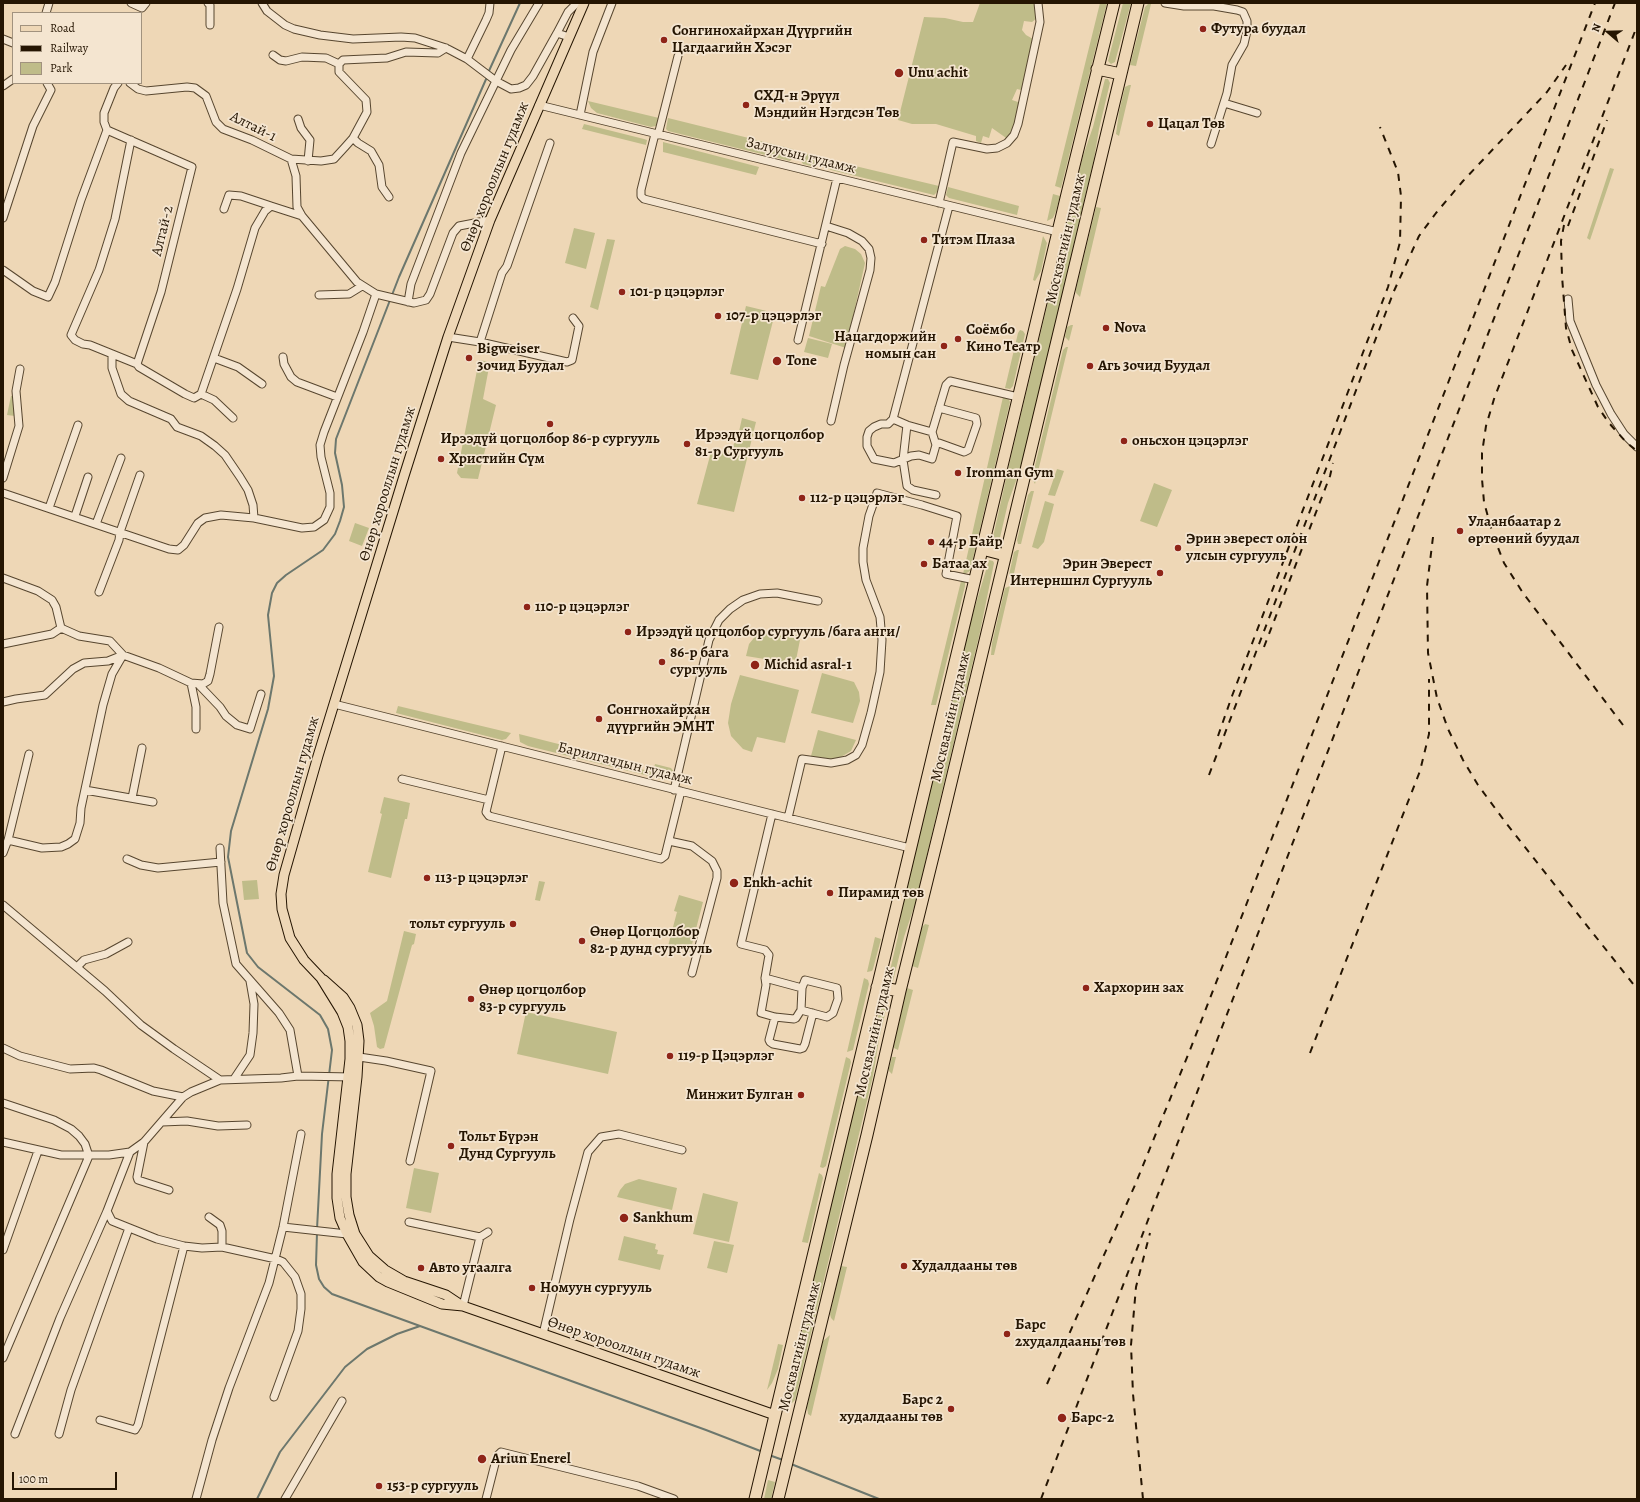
<!DOCTYPE html>
<html>
<head>
<meta charset="utf-8">
<style>
	body { margin:0 }
	#map { position:relative; width:1640px; height:1502px; overflow:hidden; background:#eed7b6; font-family:Alegreya,serif }
	canvas { display:block }
	.frame { position:absolute; inset:0; border:4px solid #251502; pointer-events:none }
	.legend { position:absolute; left:12px; top:12px; width:130px; height:72px; box-sizing:border-box; background:#f4e5d0; border:1px solid #a1927e; margin:0; padding:5px 7px; list-style:none; font-size:12px; color:#251502 }
	.legend li { display:flex; align-items:center; gap:8px; height:20px }
	.legend b { width:20px; border:1px solid #a1927e }
	.north { position:absolute; left:1588px; top:12px; width:40px; height:40px; -webkit-text-stroke:3px #f4e5d0; paint-order:stroke; rotate:290deg; font-size:11px; font-weight:700; line-height:16px; text-align:center; color:#251502 }
	.north::after { content:''; display:block; margin:auto; width:14px; height:18px; background:#251502; clip-path:polygon(50% 0,100% 100%,50% 72%,0 100%) }
	.scale { position:absolute; left:12px; top:1472px; width:105px; height:18px; box-sizing:border-box; border:2px solid #251502; border-top:0; padding-left:5px; font-size:12px; line-height:14px; white-space:nowrap; color:#251502; -webkit-text-stroke:3px #f4e5d0; paint-order:stroke }
</style>
</head>
<body>
<div id="map">
<canvas width="1640" height="1502"></canvas>
<div class="frame"></div>
<ul class="legend">
<li><b style="height:5px;background:#eed7b6"></b>Road</li>
<li><b style="height:5px;background:#251502"></b>Railway</li>
<li><b style="height:11px;background:#bfbc89"></b>Park</li>
</ul>
<div class="north">N</div>
<div class="scale">100 m</div>
</div>
<script>
const ctx = document.querySelector('canvas').getContext('2d');
ctx.lineJoin = 'round';
function paint(path, color) {
  ctx.fillStyle = color;
  ctx.fill(path, 'evenodd');
}
function toPath(rows) {
  const path = new Path2D();
  for (const r of rows) {
    path.moveTo(r[0], r[1]);
    for (let i = 2; i < r.length; i += 2) path.lineTo(r[i], r[i + 1]);
  }
  return path;
}
function trace(path, color, width, dash) {
  ctx.strokeStyle = color;
  ctx.lineWidth = width;
  ctx.lineCap = dash ? 'butt' : 'round';
  ctx.setLineDash(dash || []);
  ctx.stroke(path);
}
function write(font, color, halo, rows, align = 'center') {
  ctx.font = font + ' Alegreya,serif';
  ctx.lineWidth = 3.5;
  ctx.setLineDash([]);
  ctx.textBaseline = 'middle';
  ctx.strokeStyle = halo;
  ctx.fillStyle = color;
  for (const [text, x, y, turn = 0] of rows) {
    ctx.save();
    ctx.translate(x, y);
    ctx.rotate((+turn || 0) * Math.PI / 180);
    ctx.textAlign = isNaN(turn) ? turn : align;
    if (halo) ctx.strokeText(text, 0, 0);
    ctx.fillText(text, 0, 0);
    ctx.restore();
  }
}
const green = toPath([
	[980,3,1033,3,1035,7,1037,18,1032,22,1024,21,1022,30,1026,35,1033,39,1030,50,1036,55,1025,91,1017,89,1012,100,1021,103,1009,140,992,128,989,138,983,136,981,143,976,141,976,136,936,124,912,124,898,120,924,17,945,18,963,22,973,22],
	[1100,3,1107,3,1061,188,1055,186],
	[1123,3,1131,3,1115,62,1111,64,1108,61],
	[1148,4,1151,4,1136,66,1130,65,1145,7],
	[1105,79,1108,79,1110,83,1099,129,1094,159,1021,467,1008,503,999,542,995,543,993,541,993,537,1012,452,1083,156,1093,127],
	[1129,85,1131,85,1119,136,1116,134,1119,112,1125,87],
	[588,101,659,118,657,123,656,126,651,127,597,113,591,108],
	[668,118,793,149,794,151,792,159,790,161,668,131,666,129],
	[584,124,644,139,647,140,646,145,582,129],
	[663,142,759,167,756,175,663,152],
	[801,153,819,157,817,163,811,166,803,164,800,159],
	[830,160,939,186,937,192,934,195,831,170,828,168,827,165],
	[1610,168,1614,169,1590,240,1587,238],
	[948,187,1019,206,1017,215,949,198,946,195],
	[1053,194,1060,196,1056,211,1053,218,1047,221],
	[1096,207,1101,208,1080,297,1076,293,1076,289],
	[574,228,595,233,586,269,565,263],
	[1043,236,1047,243,1046,248,1041,271,1035,281,1033,280],
	[607,239,615,240,598,310,590,307],
	[845,246,855,249,861,254,865,263,846,348,809,336,821,286,825,287,840,249],
	[746,306,775,313,758,380,730,374],
	[1071,325,1073,325,1069,341,1065,337,1067,327],
	[1020,330,1023,331,1025,334,1013,386,1010,389,1005,388,1018,333],
	[808,338,832,344,828,358,804,352],
	[1066,347,1068,347,1035,484,1032,478,1063,350],
	[479,360,490,362,483,399,496,405,478,479,461,478,457,473],
	[11,396,14,396,15,416,7,415],
	[1003,397,1008,398,1010,402,970,571,965,574,963,574],
	[742,418,756,422,734,512,697,504,711,452,730,452,738,436],
	[1057,469,1064,471,1055,496,1048,495],
	[1154,483,1172,490,1157,527,1140,521],
	[1031,491,1034,491,1021,544,1018,544,1017,540,1028,495],
	[1045,501,1054,504,1044,542,1038,549,1032,547],
	[355,523,369,528,362,546,349,541],
	[1017,550,1019,550,1013,578,1009,575,1014,552],
	[989,560,993,561,994,563,980,632,916,901,904,937,893,981,889,982,888,979,898,936,903,898,968,630],
	[961,581,965,582,965,586,936,705,931,705],
	[1010,586,994,655,991,655,992,643,1005,588],
	[758,633,801,635,796,660,786,658,783,662,746,656,749,644],
	[822,673,854,682,859,692,860,701,853,723,811,713],
	[740,675,799,690,785,743,757,737,752,752,743,749,731,736,728,723,731,704],
	[398,706,511,733,506,739,502,740,396,713],
	[818,730,856,740,851,751,836,760,811,756],
	[519,734,586,751,585,756,653,772,655,764,671,768,674,772,673,775,670,779,665,780,528,746,520,742],
	[384,797,410,803,407,819,405,819,391,878,368,872,382,814,380,813],
	[257,880,259,899,244,900,242,881],
	[539,881,545,882,540,901,535,900],
	[679,895,703,902,690,952,668,946,677,912,684,914,674,911],
	[925,924,929,925,918,968,912,966,922,927],
	[404,931,416,934,414,944,412,945,384,1048,380,1049,377,1047,374,1026,370,1013,387,1001],
	[875,937,881,939,873,969,872,971,867,972],
	[864,978,868,980,869,984,853,1050,847,1052],
	[907,988,913,990,898,1050,894,1048,894,1044],
	[884,998,887,998,888,1001,879,1040,873,1076,795,1400,792,1403,790,1403,786,1399,798,1345,863,1069,873,1039,882,1000],
	[526,1012,617,1032,608,1074,517,1054],
	[846,1057,850,1059,851,1062,826,1166,823,1168,820,1167],
	[892,1057,896,1057,892,1074,889,1071,889,1068],
	[414,1168,439,1173,431,1213,406,1208],
	[819,1173,822,1175,823,1178,808,1243,802,1242],
	[639,1179,677,1188,672,1210,617,1197,620,1190,625,1184],
	[703,1193,738,1202,729,1242,693,1234],
	[624,1236,656,1244,655,1249,658,1250,657,1254,664,1255,660,1270,618,1260],
	[714,1241,734,1245,727,1273,707,1268],
	[841,1266,847,1267,834,1321,831,1318,830,1314],
	[830,1335,811,1416,808,1414,807,1407,823,1341],
	[778,1344,783,1345,778,1369,772,1383,767,1390],
	[768,1480,775,1482,771,1499,764,1499]
]);
const stream = toPath([
	[488,73,520,3],
	[317,1229,322,1134,332,1050,328,1029,320,1015,258,967,247,953,228,857,231,831,268,709,274,676,268,615,272,593,277,583,286,575,323,550,335,534,340,521,344,507,342,485,335,453,336,439,399,277,487,77],
	[317,1233,316,1265,319,1279,324,1287,332,1294,420,1326],
	[769,1455,783,1460],
	[791,1464,879,1499],
	[257,1499,280,1452,345,1367,367,1349,397,1334,420,1326,706,1430,763,1452]
]);
const minor = toPath([
	[131,3,142,8,146,3],
	[208,3,210,5,210,25],
	[262,3,267,11,285,25,294,29,320,35,353,39,401,37,415,38,446,48,467,59,496,81,511,89,519,88,526,85,533,76,557,33,569,37],
	[1165,3,1184,6,1214,6,1237,10,1243,12,1247,21,1247,31,1244,44,1232,65,1227,93,1211,144],
	[46,13,49,3],
	[557,33,568,12,577,3],
	[3,39,13,43],
	[273,55,280,60,286,61,302,57,326,58,339,64],
	[467,59,486,20,489,13,490,3],
	[118,83,114,88,104,113,104,122,107,130,192,167,161,292,137,364],
	[130,83,138,89,146,91,187,87,195,88,206,96,216,122,223,129,252,140,291,159,321,161,334,159,345,147,353,138,367,112,366,100,339,72,339,64,343,60,387,58,406,52,438,53,446,48],
	[3,86,13,79],
	[1224,103,1257,113],
	[539,105,1058,232],
	[580,115,593,52,612,3],
	[298,119,301,128,310,140,308,161],
	[655,134,641,190,641,196,644,199,822,244],
	[658,135,678,56],
	[353,138,358,143,371,151,379,165,382,187,389,197],
	[131,140,115,219,99,270,71,335,75,340,83,344,90,345,137,364,139,367,185,394,194,398,201,394,237,289,255,228,265,211,271,206,302,216],
	[291,159,296,176,297,207,302,216,357,282,376,294,414,303,426,300,430,294,453,233,459,226,490,220],
	[939,203,953,142,987,149,997,148,1007,143,1014,135,1018,124,1040,22,1038,3],
	[224,209,229,195,241,196,271,206],
	[3,218,33,126,51,90,47,83],
	[826,226,848,233,862,241,869,249,871,258,870,270,844,365,831,421],
	[3,270,33,291,48,297,55,282,81,200,107,130],
	[319,295,349,294,362,286],
	[1568,299,1570,321,1596,385,1611,414,1624,434,1637,447],
	[408,302,411,284,461,153,511,50,539,3],
	[448,337,480,342,567,362,572,360,579,326,573,318],
	[798,340,837,178],
	[480,342,502,273,507,266,550,143],
	[112,354,112,368,121,394,129,401,171,419,177,427,201,436,215,446,225,455,240,477,248,490,253,505,254,518],
	[283,357,284,364,291,377,297,382,337,397],
	[214,358,238,367,262,384],
	[201,394,214,400,233,418],
	[939,408,976,418,977,424,968,450,964,452,939,443,936,445,932,459,919,455,911,456,894,463,874,459,867,446,867,437,869,431,874,427,881,424,888,424,893,419,949,206],
	[893,419,907,425,903,460,907,486,913,490,936,495],
	[907,425,932,432,936,445],
	[932,432,946,385,950,381,1018,397],
	[3,478,19,426,16,391,20,369],
	[3,493,169,549,178,550,184,545,198,523,205,518,221,515,254,518,302,528,314,527,324,520,330,507,330,493,321,457,320,445,324,432,363,332,376,294],
	[49,508,78,425],
	[75,516,88,477],
	[96,524,121,458],
	[3,578,38,591,52,600,56,607,61,628,79,636,110,641,123,655,108,661,84,663,73,669,45,695,16,699,3,702],
	[99,592,119,540,120,532,140,475],
	[3,644,52,634,61,628],
	[191,683,196,707,196,729],
	[199,685,220,707,226,716,237,725,250,729,261,694],
	[334,704,772,814,910,848],
	[502,746,486,812,489,816,661,859,665,856,681,791],
	[402,779,489,800],
	[85,790,153,802],
	[674,790,709,640,719,620,730,609,743,600,760,594,777,593,818,601],
	[132,798,142,748],
	[788,818,802,759,831,763,847,760,856,755,862,745,871,713,880,672,882,640,880,617,866,580,863,562,863,548,869,516,877,493,922,505,957,516,946,574,975,580],
	[8,840,42,848,61,847,68,844,75,839,80,823,81,808,103,705,112,674,123,655,159,668,191,683,203,684,208,681,210,674,219,627],
	[669,841,692,846,712,861,717,871,717,878,692,973],
	[220,848,223,903,236,964,279,1013,290,1030,298,1076],
	[3,853,8,840,29,754],
	[127,859,141,865,158,868,221,862],
	[3,905,105,991,141,1025,174,1049,220,1080],
	[77,967,84,960,106,954,128,942],
	[765,978,802,988,801,1010,796,1018,794,1019,775,1017,761,1013,766,985,765,978,769,955,765,950,741,944,772,814],
	[801,1010,827,1017,833,1013,838,999,837,988,805,980,802,988],
	[775,1017,769,1040,770,1042,773,1044,800,1049,803,1048,805,1044,813,1013],
	[3,1048,20,1056,70,1069,94,1068,101,1070,153,1091,183,1097],
	[359,1057,386,1061,431,1071,410,1161],
	[234,1079,250,1055,253,1033,254,1004,250,981],
	[3,1103,54,1120,71,1129,79,1136,85,1144,89,1156,3,1358],
	[162,1122,187,1121,218,1126,247,1125],
	[3,1142,61,1155,109,1155,130,1152,144,1142,183,1097,191,1092,220,1080,281,1078,298,1076,353,1077],
	[144,1142,137,1177,138,1180,169,1190],
	[130,1152,107,1211,112,1221,157,1239,184,1246,202,1248,222,1247,276,1259,283,1262,295,1277,301,1294,301,1309,298,1331,274,1397],
	[209,1217,220,1225,222,1231,222,1247],
	[409,1222,480,1237],
	[283,1227,347,1234],
	[3,1250,38,1151],
	[463,1306,480,1237,488,1232],
	[543,1334,570,1219,588,1152,601,1137,619,1134,682,1150],
	[100,1420,135,1430,138,1425,184,1246],
	[15,1434,60,1318,107,1211],
	[59,1434,71,1390,129,1228],
	[196,1499,212,1440,229,1388,269,1283,283,1227,301,1134],
	[285,1499,342,1401],
	[486,1499,497,1456,501,1452,638,1486,674,1499]
]);
const major = toPath([
	[584,3,490,220,448,337,404,476,318,756,284,875,281,894,282,909,290,938,304,960,321,978,342,1012,348,1027,350,1041,350,1059,337,1174,337,1198,340,1218,347,1234,363,1262,379,1277,388,1282,442,1304,463,1306,775,1415],
	[324,980,343,997,350,1008,357,1025,359,1041,357,1077,346,1174,346,1197,349,1215,355,1234,369,1256,385,1270,404,1281,446,1295,461,1305]
]);
const highway = toPath([
	[1097,69,1121,74],
	[982,549,1005,555],
	[877,987,900,991],
	[755,1499,1067,194,1114,3],
	[778,1499,867,1135,900,991,943,816,1138,3]
]);
const rail = toPath([
	[1564,225,1561,241,1562,276,1566,328,1572,350,1598,407,1609,423,1626,442,1637,451],
	[1568,226,1607,120],
	[1433,537,1427,586,1428,653,1437,698,1448,729,1463,760,1478,785,1506,823,1637,989],
	[1264,647,1330,476,1333,463],
	[1623,725,1523,593,1504,563,1493,535,1484,502,1482,479,1482,453,1486,426,1494,399,1637,26],
	[1218,736,1232,696,1388,287,1400,242,1401,196,1398,172,1380,127],
	[1209,775,1394,291,1419,236,1436,213,1463,181,1547,92,1566,65],
	[1310,1053,1420,771,1429,734,1429,679],
	[1047,1384,1135,1185,1190,1050,1595,3],
	[1041,1499,1615,3],
	[1143,1499,1133,1394,1131,1345,1136,1287,1150,1233]
]);
const markers = [
	[1203,29,4,"#8f2418"],
	[664,40,4,"#8f2418"],
	[899,73,5,"#8f2418"],
	[746,105,4,"#8f2418"],
	[1150,124,4,"#8f2418"],
	[924,240,4,"#8f2418"],
	[622,292,4,"#8f2418"],
	[718,316,4,"#8f2418"],
	[1106,328,4,"#8f2418"],
	[958,339,4,"#8f2418"],
	[944,346,4,"#8f2418"],
	[469,358,4,"#8f2418"],
	[777,361,5,"#8f2418"],
	[1090,366,4,"#8f2418"],
	[550,424,4,"#8f2418"],
	[1124,441,4,"#8f2418"],
	[687,444,4,"#8f2418"],
	[441,459,4,"#8f2418"],
	[958,473,4,"#8f2418"],
	[802,498,4,"#8f2418"],
	[1460,531,4,"#8f2418"],
	[931,542,4,"#8f2418"],
	[1178,548,4,"#8f2418"],
	[924,564,4,"#8f2418"],
	[1160,573,4,"#8f2418"],
	[527,607,4,"#8f2418"],
	[628,632,4,"#8f2418"],
	[662,662,4,"#8f2418"],
	[755,665,5,"#8f2418"],
	[599,719,4,"#8f2418"],
	[427,878,4,"#8f2418"],
	[734,883,5,"#8f2418"],
	[830,893,4,"#8f2418"],
	[513,924,4,"#8f2418"],
	[582,941,4,"#8f2418"],
	[1086,988,4,"#8f2418"],
	[471,999,4,"#8f2418"],
	[670,1056,4,"#8f2418"],
	[801,1095,4,"#8f2418"],
	[451,1146,4,"#8f2418"],
	[624,1218,5,"#8f2418"],
	[904,1266,4,"#8f2418"],
	[421,1268,4,"#8f2418"],
	[532,1288,4,"#8f2418"],
	[1007,1334,4,"#8f2418"],
	[951,1409,4,"#8f2418"],
	[1062,1418,5,"#8f2418"],
	[482,1459,5,"#8f2418"],
	[379,1486,4,"#8f2418"]
];
const poiNames = [
	["Футура буудал",1211,29],
	["Сонгинохайрхан Дүүргийн",672,31],
	["Цагдаагийн Хэсэг",672,48],
	["Unu achit",908,73],
	["СХД-н Эрүүл",754,96],
	["Мэндийн Нэгдсэн Төв",754,113],
	["Цацал Төв",1158,124],
	["Титэм Плаза",932,240],
	["101-р цэцэрлэг",630,292],
	["107-р цэцэрлэг",726,316],
	["Nova",1114,328],
	["Соёмбо",966,330],
	["Кино Театр",966,347],
	["Нацагдоржийн",936,337,"right"],
	["номын сан",936,354,"right"],
	["Bigweiser",477,349],
	["3очид Буудал",477,366],
	["Tone",786,361],
	["Агь 3очид Буудал",1098,366],
	["Ирээдүй цогцолбор",695,435],
	["81-р Сургууль",695,452],
	["Ирээдүй цогцолбор 86-р сургууль",550,439,"center"],
	["оньсхон цэцэрлэг",1132,441],
	["Христийн Сүм",449,459],
	["Ironman Gym",966,473],
	["112-р цэцэрлэг",810,498],
	["Улаанбаатар 2",1468,522],
	["өртөөний буудал",1468,539],
	["Эрин эверест олон",1186,539],
	["улсын сургууль",1186,556],
	["44-р Байр",939,542],
	["Батаа ах",932,564],
	["Эрин Эверест",1152,564,"right"],
	["Интерншнл Сургууль",1152,581,"right"],
	["110-р цэцэрлэг",535,607],
	["Ирээдүй цогцолбор сургууль /бага анги/",636,632],
	["86-р бага",670,653],
	["сургууль",670,670],
	["Michid asral-1",764,665],
	["Сонгнохайрхан",607,710],
	["дүүргийн ЭМНТ",607,727],
	["113-р цэцэрлэг",435,878],
	["Enkh-achit",743,883],
	["Пирамид төв",838,893],
	["тольт сургууль",505,924,"right"],
	["Өнөр Цогцолбор",590,932],
	["82-р дунд сургууль",590,949],
	["Хархорин зах",1094,988],
	["Өнөр цогцолбор",479,990],
	["83-р сургууль",479,1007],
	["119-р Цэцэрлэг",678,1056],
	["Минжит Булган",793,1095,"right"],
	["Тольт Бүрэн",459,1137],
	["Дунд Сургууль",459,1154],
	["Sankhum",633,1218],
	["Худалдааны төв",912,1266],
	["Авто угаалга",429,1268],
	["Номуун сургууль",540,1288],
	["Барс",1015,1325],
	["2худалдааны төв",1015,1342],
	["Барс 2",943,1400,"right"],
	["худалдааны төв",943,1417,"right"],
	["Барс-2",1071,1418],
	["Ariun Enerel",491,1459],
	["153-р сургууль",387,1486]
];
const streetNames = [
	["Алтай-1",253,127,26],
	["Залуусын гудамж",801,156,14],
	["Өнөр хорооллын гудамж",495,177,-68],
	["Алтай-2",163,231,-76],
	["Москвагийн гудамж",1066,239,-77],
	["Өнөр хорооллын гудамж",388,484,-73],
	["Москвагийн гудамж",951,717,-77],
	["Барилгачдын гудамж",625,764,14],
	["Өнөр хорооллын гудамж",293,794,-74],
	["Москвагийн гудамж",875,1032,-77],
	["Москвагийн гудамж",800,1347,-76],
	["Өнөр хорооллын гудамж",624,1348,19]
];
paint(green, '#bfbc89');
trace(stream, '#6c776d', 2);
trace(minor, '#57462f', 9);
trace(major, '#251502', 11);
trace(highway, '#251502', 13);
trace(minor, '#f4e5d0', 7);
trace(major, '#eed7b6', 9);
trace(highway, '#eed7b6', 11);
trace(rail, '#251502', 2, [7, 7]);
for (const [x, y, r, color] of markers) {
  const dot = new Path2D();
  dot.arc(x, y, r, 0, 2 * Math.PI);
  ctx.fillStyle = color;
  ctx.fill(dot);
  trace(dot, '#f4e5d0', 1.5);
}
write('bold 15px', '#251502', '#f4e5d0', poiNames, 'left');
write('15px', '#251502', '#f4e5d0', streetNames);
</script>
</body>
</html>
